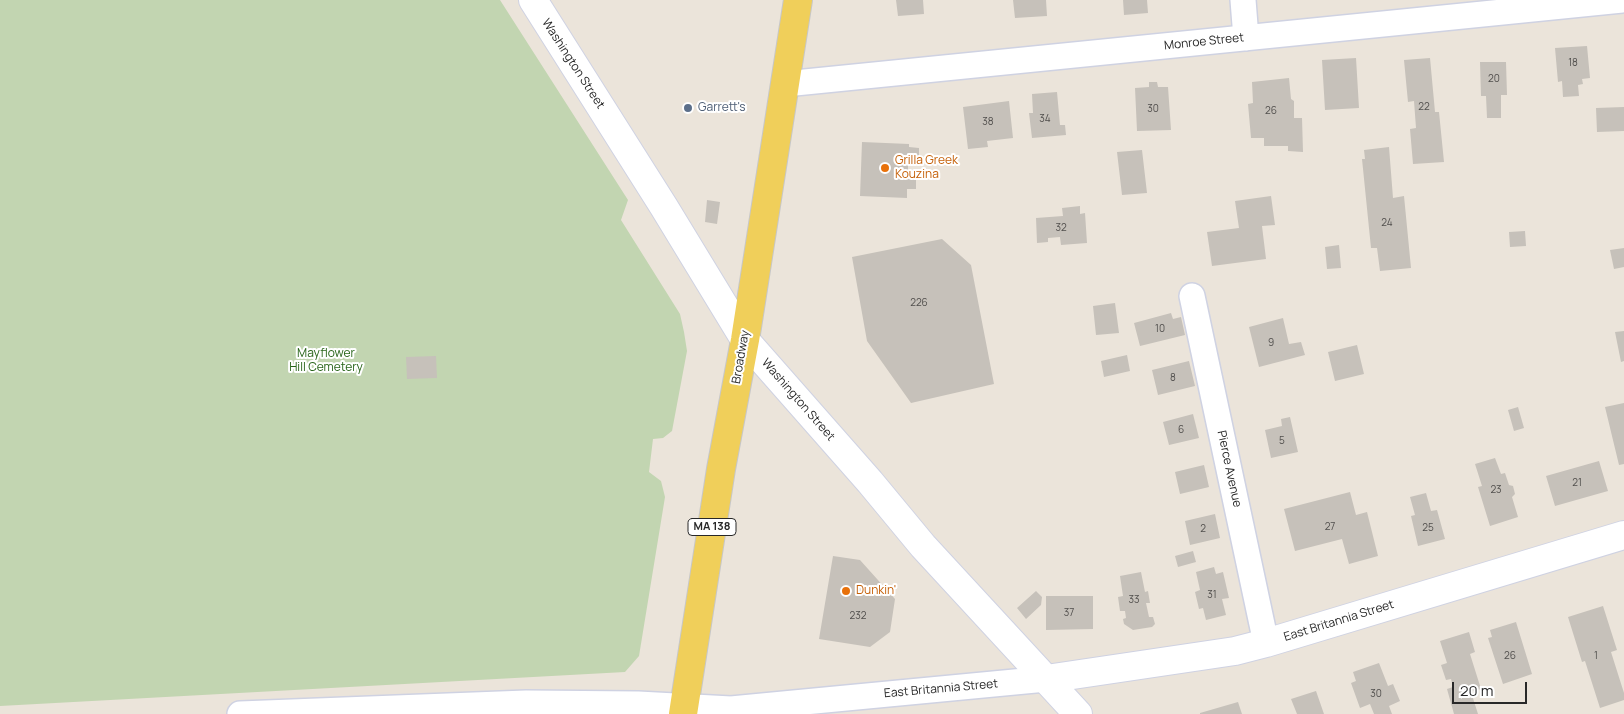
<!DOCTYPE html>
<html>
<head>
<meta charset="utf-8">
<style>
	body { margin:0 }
	#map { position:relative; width:1624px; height:714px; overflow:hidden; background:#ebe4da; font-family:Manrope,sans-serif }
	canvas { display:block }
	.scale { position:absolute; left:1452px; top:682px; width:75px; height:22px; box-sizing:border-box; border:2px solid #282828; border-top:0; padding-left:6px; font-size:15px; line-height:18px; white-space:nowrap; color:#282828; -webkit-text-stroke:4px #fff; paint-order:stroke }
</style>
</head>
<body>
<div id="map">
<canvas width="1624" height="714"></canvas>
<div class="scale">20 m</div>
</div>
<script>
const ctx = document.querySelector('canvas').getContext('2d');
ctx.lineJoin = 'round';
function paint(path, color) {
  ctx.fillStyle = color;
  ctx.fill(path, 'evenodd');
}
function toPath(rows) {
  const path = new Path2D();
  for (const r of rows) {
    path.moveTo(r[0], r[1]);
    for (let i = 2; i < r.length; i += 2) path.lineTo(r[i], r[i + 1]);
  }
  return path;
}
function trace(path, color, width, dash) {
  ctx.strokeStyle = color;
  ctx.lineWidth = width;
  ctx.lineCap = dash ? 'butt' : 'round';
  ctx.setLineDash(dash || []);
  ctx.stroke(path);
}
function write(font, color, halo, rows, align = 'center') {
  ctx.font = font + ' Manrope,sans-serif';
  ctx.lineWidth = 4;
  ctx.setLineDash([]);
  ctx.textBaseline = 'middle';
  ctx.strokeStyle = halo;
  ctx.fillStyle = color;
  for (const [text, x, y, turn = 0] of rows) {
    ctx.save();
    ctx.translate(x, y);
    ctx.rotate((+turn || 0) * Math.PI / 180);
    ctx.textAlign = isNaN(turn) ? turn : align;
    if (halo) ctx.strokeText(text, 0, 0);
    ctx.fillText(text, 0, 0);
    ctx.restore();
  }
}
const cemetery = toPath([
	[0,0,500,0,628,200,621,220,680,314,684,332,687,351,672,431,663,438,653,439,649,472,661,481,665,497,639,656,625,672,0,706]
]);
const building = toPath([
	[896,0,923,0,924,14,898,16],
	[1013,0,1046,0,1047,16,1015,18],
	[1123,0,1147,0,1148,13,1124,15],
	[1587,46,1590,78,1582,79,1583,84,1578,85,1579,96,1563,97,1562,81,1558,82,1555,48],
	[1356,58,1359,108,1325,110,1322,60],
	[1430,58,1435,112,1439,112,1444,162,1413,164,1410,129,1416,128,1414,101,1408,102,1404,60],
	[1480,62,1506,62,1507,95,1501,95,1501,118,1487,118,1486,96,1481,96],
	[1289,78,1291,99,1294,101,1294,118,1302,118,1303,152,1288,151,1288,146,1264,146,1264,138,1251,138,1248,104,1253,103,1252,82],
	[1149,82,1157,82,1158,87,1168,87,1171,130,1137,131,1135,88,1149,87],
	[1057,92,1060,125,1065,125,1066,135,1032,138,1029,113,1033,113,1032,94],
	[1009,101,1013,138,987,141,988,147,968,149,963,107],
	[1624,107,1624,131,1597,132,1596,108],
	[862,142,909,144,909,147,919,148,919,158,908,158,908,172,916,172,916,189,907,189,907,198,860,196],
	[1389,147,1393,198,1404,196,1411,268,1380,271,1377,248,1371,248,1362,159,1365,159,1364,150],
	[1142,150,1147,193,1122,195,1117,152],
	[1271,196,1275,225,1262,226,1266,259,1212,266,1207,232,1239,228,1235,201],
	[707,200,720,202,717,224,705,222],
	[1080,206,1080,214,1085,213,1087,243,1061,245,1060,237,1048,238,1048,242,1037,243,1036,218,1063,216,1062,208],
	[1525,231,1526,246,1510,247,1509,232],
	[942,239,971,265,994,384,911,403,867,341,852,257],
	[1339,245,1341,268,1327,269,1325,247],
	[1624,248,1624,267,1614,269,1610,250],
	[1115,303,1119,333,1096,335,1093,306],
	[1171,313,1173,319,1181,317,1185,335,1140,346,1134,323],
	[1283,318,1289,344,1301,342,1305,355,1259,367,1249,327],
	[1624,331,1624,361,1621,362,1615,332],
	[1357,345,1364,374,1335,381,1328,352],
	[1127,355,1130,371,1104,377,1101,361],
	[436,356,437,378,407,379,406,357],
	[1189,361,1195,386,1158,395,1152,370],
	[1624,403,1624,464,1619,465,1605,407],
	[1518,407,1524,428,1514,431,1508,410],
	[1193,414,1199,438,1169,445,1163,422],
	[1290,417,1298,452,1271,458,1265,430,1282,426,1281,419],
	[1495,458,1501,474,1505,473,1509,485,1513,486,1515,494,1512,497,1518,517,1490,526,1478,487,1482,486,1475,464],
	[1599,461,1608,491,1555,506,1546,476],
	[1204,465,1209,487,1180,494,1175,472],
	[1350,492,1356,515,1367,512,1378,556,1349,564,1342,539,1295,551,1284,509],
	[1426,493,1431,511,1437,510,1445,539,1418,546,1411,516,1415,515,1410,497],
	[1215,514,1220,538,1190,545,1185,521],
	[1193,551,1196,562,1178,567,1175,556],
	[833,556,860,560,895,599,890,632,870,647,819,639],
	[1214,567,1216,574,1223,572,1229,598,1222,599,1226,615,1206,620,1203,608,1199,609,1195,592,1200,590,1196,572],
	[1141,572,1145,592,1148,591,1150,603,1146,603,1149,617,1153,617,1155,624,1152,627,1133,630,1124,624,1123,619,1126,618,1125,611,1120,611,1118,597,1123,596,1120,576],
	[1036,591,1042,597,1041,605,1026,619,1017,608],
	[1046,596,1093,596,1093,629,1046,630],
	[1603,606,1617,650,1611,652,1624,693,1624,700,1600,708,1585,661,1582,662,1568,617],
	[1516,622,1532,674,1503,684,1488,638,1492,637,1490,630],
	[1469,632,1475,652,1470,654,1481,689,1471,692,1478,714,1454,714,1447,689,1453,687,1451,679,1446,680,1441,665,1447,663,1440,641],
	[1379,663,1388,686,1393,684,1400,701,1389,706,1392,714,1374,714,1370,704,1360,708,1351,683,1356,681,1353,672],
	[1316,691,1324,714,1297,714,1291,699],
	[1238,702,1242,714,1200,714,1200,713]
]);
const minor = toPath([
	[1243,0,1246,38],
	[785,84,1622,0],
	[1192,296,1266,643],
	[240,714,526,703,638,704,731,709,1046,679]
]);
const tertiary = toPath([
	[533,0,664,207,745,340,870,482,923,546,1078,714],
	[1046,679,1235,651,1266,643,1624,535]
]);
const primary = toPath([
	[683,714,721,469,745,340,798,0]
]);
const markers = [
	[688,108,5,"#5c6f8a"],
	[885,168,5,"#e8710a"],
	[846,591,5,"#e8710a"]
];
const numberNames = [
	["18",1573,63],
	["20",1494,79],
	["22",1424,107],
	["30",1153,109],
	["26",1271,111],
	["34",1045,119],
	["38",988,122],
	["24",1387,223],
	["32",1061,228],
	["226",919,303],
	["10",1160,329],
	["9",1271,343],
	["8",1173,378],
	["6",1181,430],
	["5",1282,441],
	["21",1577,483],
	["23",1496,490],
	["27",1330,527],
	["25",1428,528],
	["2",1203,529],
	["31",1212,595],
	["33",1134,600],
	["37",1069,613],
	["232",858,616],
	["26",1510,656],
	["1",1596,656],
	["30",1376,694]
];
const shields = [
	[712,527,48]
];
const shieldNames = [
	["MA 138",712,527]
];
const streetNames = [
	["Monroe Street",1204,42,-6],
	["Washington Street",573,64,57],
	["Broadway",741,357,-80],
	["Washington Street",798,400,49],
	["Pierce Avenue",1229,469,78],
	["East Britannia Street",1339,621,-17],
	["East Britannia Street",941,689,-5]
];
const serviceNames = [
	["Garrett's",698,108]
];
const foodNames = [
	["Grilla Greek",895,161],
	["Kouzina",895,175],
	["Dunkin'",856,591]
];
const parkNames = [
	["Mayflower",326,354],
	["Hill Cemetery",326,368]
];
paint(cemetery, '#c2d5b1');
paint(building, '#c6c1ba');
trace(minor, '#cfd2e2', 28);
trace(tertiary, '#cfd2e2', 30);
trace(primary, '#c7c7c7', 30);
trace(minor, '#fff', 25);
trace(tertiary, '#fff', 28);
trace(primary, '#f0cf5a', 28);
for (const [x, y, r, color] of markers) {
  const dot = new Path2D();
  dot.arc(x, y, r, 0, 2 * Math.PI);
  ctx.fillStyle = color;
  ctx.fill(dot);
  trace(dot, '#fff', 2);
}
write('10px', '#504e4c', null, numberNames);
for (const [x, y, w] of shields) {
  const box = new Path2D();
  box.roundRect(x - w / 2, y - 8.5, w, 17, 4);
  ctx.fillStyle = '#fff';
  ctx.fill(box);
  trace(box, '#282828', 1);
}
write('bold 11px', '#282828', null, shieldNames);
write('12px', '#282828', '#fff', streetNames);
write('12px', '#4e5e75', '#fff', serviceNames, 'left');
write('12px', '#c56008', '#fff', foodNames, 'left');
write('12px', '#286419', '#fff', parkNames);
</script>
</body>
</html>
